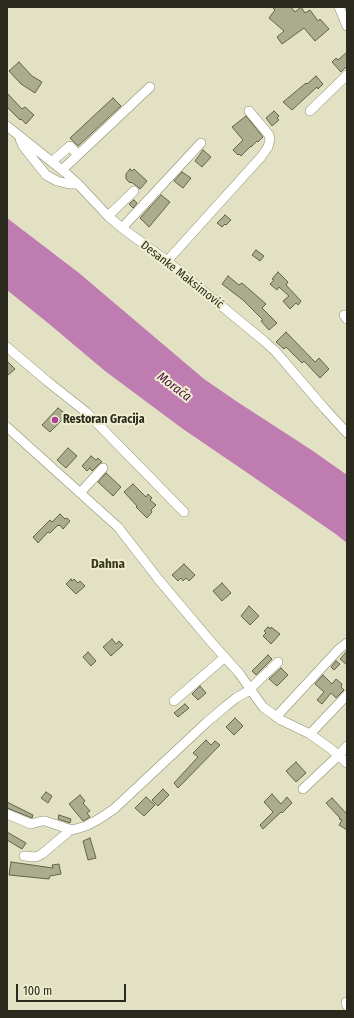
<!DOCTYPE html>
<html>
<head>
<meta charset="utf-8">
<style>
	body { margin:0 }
	#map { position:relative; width:354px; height:1018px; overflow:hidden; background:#e2e1c3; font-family:"Fira Sans Condensed",sans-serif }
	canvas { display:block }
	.frame { position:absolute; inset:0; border:8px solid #29291e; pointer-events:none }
	.scale { position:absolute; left:16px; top:984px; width:110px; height:18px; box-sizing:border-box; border:2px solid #29291e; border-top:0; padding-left:5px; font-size:12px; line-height:14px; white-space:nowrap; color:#29291e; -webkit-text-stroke:3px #efefd0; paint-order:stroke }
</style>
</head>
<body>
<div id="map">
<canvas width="354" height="1018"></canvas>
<div class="frame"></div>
<div class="scale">100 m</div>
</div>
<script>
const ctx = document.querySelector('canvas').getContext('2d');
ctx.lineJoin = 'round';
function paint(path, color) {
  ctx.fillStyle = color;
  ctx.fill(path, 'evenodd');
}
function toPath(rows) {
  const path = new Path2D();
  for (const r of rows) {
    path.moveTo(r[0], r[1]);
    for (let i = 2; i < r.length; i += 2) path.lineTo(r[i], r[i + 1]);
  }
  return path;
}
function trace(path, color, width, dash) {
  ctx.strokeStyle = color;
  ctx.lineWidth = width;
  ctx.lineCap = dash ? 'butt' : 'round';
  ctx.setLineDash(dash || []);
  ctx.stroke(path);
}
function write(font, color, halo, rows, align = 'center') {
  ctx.font = font + ' "Fira Sans Condensed",sans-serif';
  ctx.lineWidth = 4;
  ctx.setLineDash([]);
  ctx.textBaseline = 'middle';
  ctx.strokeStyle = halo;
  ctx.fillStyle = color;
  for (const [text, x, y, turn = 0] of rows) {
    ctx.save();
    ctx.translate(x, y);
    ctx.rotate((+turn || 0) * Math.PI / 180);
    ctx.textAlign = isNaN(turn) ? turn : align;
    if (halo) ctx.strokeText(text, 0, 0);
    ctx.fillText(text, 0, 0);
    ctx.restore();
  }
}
const water = toPath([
	[7,218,79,273,204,379,236,401,313,451,347,475,347,543,337,535,249,474,183,429,105,371,48,323,7,290]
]);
const building = toPath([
	[272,7,291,7,295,12,301,7,305,13,310,10,318,21,320,19,329,29,315,41,304,28,282,44,277,37,284,31,269,18,275,10,272,7],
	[347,52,347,66,341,72,332,62,336,58,338,60,347,52],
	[19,62,32,76,42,82,35,93,21,84,9,71,19,62],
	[316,76,323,84,318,89,317,87,292,110,283,102,306,83,307,84,316,76],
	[7,93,22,109,25,107,34,115,26,124,21,119,20,120,7,107,7,93],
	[113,98,121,106,78,146,70,138,113,98],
	[274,111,279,116,277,118,279,120,272,126,266,118,274,111],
	[246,116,263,137,258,142,257,141,251,147,251,146,241,156,239,154,238,155,233,150,243,140,232,127,246,116],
	[203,150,211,157,202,167,195,161,203,150],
	[130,169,132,171,134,169,147,181,140,189,138,187,131,182,130,183,126,179,126,174,130,169],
	[182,172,191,178,183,188,174,181,182,172],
	[161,195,170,202,149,227,140,218,161,195],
	[134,200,137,203,133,208,129,204,134,200],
	[225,215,231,220,226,225,225,224,222,227,217,223,225,215],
	[256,250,264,256,260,261,252,255,256,250],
	[278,272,288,282,286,285,301,301,298,305,296,303,290,309,283,301,289,296,279,287,277,290,270,284,274,280,272,279,278,272],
	[228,276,239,285,242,283,266,304,262,308,277,323,269,330,261,321,263,320,243,300,222,284,228,276],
	[286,332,315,362,319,358,329,369,320,378,304,361,302,363,286,347,284,349,276,342,286,332],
	[7,361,15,369,7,376,7,361],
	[58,408,67,415,50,432,42,425,58,408],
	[68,448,77,456,66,468,57,460,68,448],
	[91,456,96,460,98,458,102,462,99,464,92,471,90,468,87,471,82,466,91,456],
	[106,473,121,487,113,496,98,482,106,473],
	[133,484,146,497,148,494,152,498,150,500,156,505,151,510,152,512,147,518,136,507,137,506,124,492,133,484],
	[60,514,65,519,67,518,70,521,63,529,60,525,59,526,58,525,50,533,48,532,38,543,33,537,50,520,52,522,60,514],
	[184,564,195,575,189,581,186,578,183,581,181,578,178,581,172,575,184,564],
	[71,579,72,581,74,579,78,583,80,581,85,586,76,594,66,584,71,579],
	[222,583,231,593,222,601,213,591,222,583],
	[249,606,259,616,250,625,241,616,249,606],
	[268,627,270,629,271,627,280,634,271,644,263,636,266,633,264,631,268,627],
	[112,639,116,644,119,641,123,645,111,656,103,647,112,639],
	[347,651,347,665,340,659,347,651],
	[88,652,96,661,91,666,83,657,88,652],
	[268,655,272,659,256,675,252,671,268,655],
	[336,661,340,664,334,670,331,667,336,661],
	[281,668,288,675,277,686,269,679,281,668],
	[323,675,332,684,336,679,342,684,341,687,344,690,336,698,331,693,322,704,317,700,324,692,315,684,323,675],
	[200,686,206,693,198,700,192,694,200,686],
	[185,704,189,708,178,717,174,713,185,704],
	[235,718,243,726,234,735,226,727,235,718],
	[206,740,211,745,215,741,220,745,178,788,174,783,198,757,193,753,206,740],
	[296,762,306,773,296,782,286,771,296,762],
	[163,789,169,795,158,806,152,800,163,789],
	[46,792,52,796,48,803,41,798,46,792],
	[272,794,281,804,287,797,292,803,282,813,281,812,263,829,260,825,273,812,264,802,272,794],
	[80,795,85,801,83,803,90,811,87,813,90,817,83,821,69,804,80,795],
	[146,797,155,805,144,816,135,808,146,797],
	[332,798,346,813,347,811,347,830,339,825,342,820,339,819,340,818,326,803,332,798],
	[7,802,33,815,32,818,7,808,7,802],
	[59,815,71,819,70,823,58,819,59,815],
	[7,832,26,843,22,849,7,840,7,832],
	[90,838,96,858,88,860,83,841,90,838],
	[11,862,53,868,52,865,59,864,61,874,50,876,49,879,9,875,11,862]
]);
const minor = toPath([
	[339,7,347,26],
	[310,111,347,75],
	[7,126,67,174,78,184,108,216,122,228,167,261,264,341,276,352,325,409,347,433],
	[20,139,23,146,46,175,57,181,69,184,78,184],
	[56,158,70,146,78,155],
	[62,170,150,87],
	[108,216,134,191],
	[122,228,201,143],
	[167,261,261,157,268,147,270,139,269,135,249,111],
	[344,315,347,319],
	[7,347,47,381,86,412,184,512],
	[7,427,118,527,159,580,212,643,239,673,263,707,281,720,310,734,331,749,347,763],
	[80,493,103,468],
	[174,701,225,657],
	[276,717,339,649,347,643],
	[310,734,347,695],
	[303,789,339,755,347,746],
	[7,814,31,824,42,821,45,821,72,830,86,826,99,819,114,809,207,722,226,706,236,698,250,690,253,686,278,662],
	[24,856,36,857,42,854,67,833,69,829],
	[346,1002,347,1006]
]);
const markers = [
	[55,420,4,"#ae3e9c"]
];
const streetNames = [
	["Desanke Maksimović",182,275,38]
];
const poiNames = [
	["Restoran Gracija",63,420]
];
const waterNames = [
	["Morača",174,387,37]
];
const neighbourhoodNames = [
	["Dahna",108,564]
];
paint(water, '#bf7cb1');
paint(building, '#abab8e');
trace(building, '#636348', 1);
trace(minor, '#8e8e72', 10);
trace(minor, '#fff', 9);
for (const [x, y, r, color] of markers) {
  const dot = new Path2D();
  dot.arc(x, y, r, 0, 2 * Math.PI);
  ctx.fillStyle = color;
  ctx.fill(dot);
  trace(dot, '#efefd0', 1.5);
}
write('12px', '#29291e', '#efefd0', streetNames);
write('bold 12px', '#29291e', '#efefd0', poiNames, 'left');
write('italic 13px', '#4a0c41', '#efefd0', waterNames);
write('bold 13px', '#39381f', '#efefd0', neighbourhoodNames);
</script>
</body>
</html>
